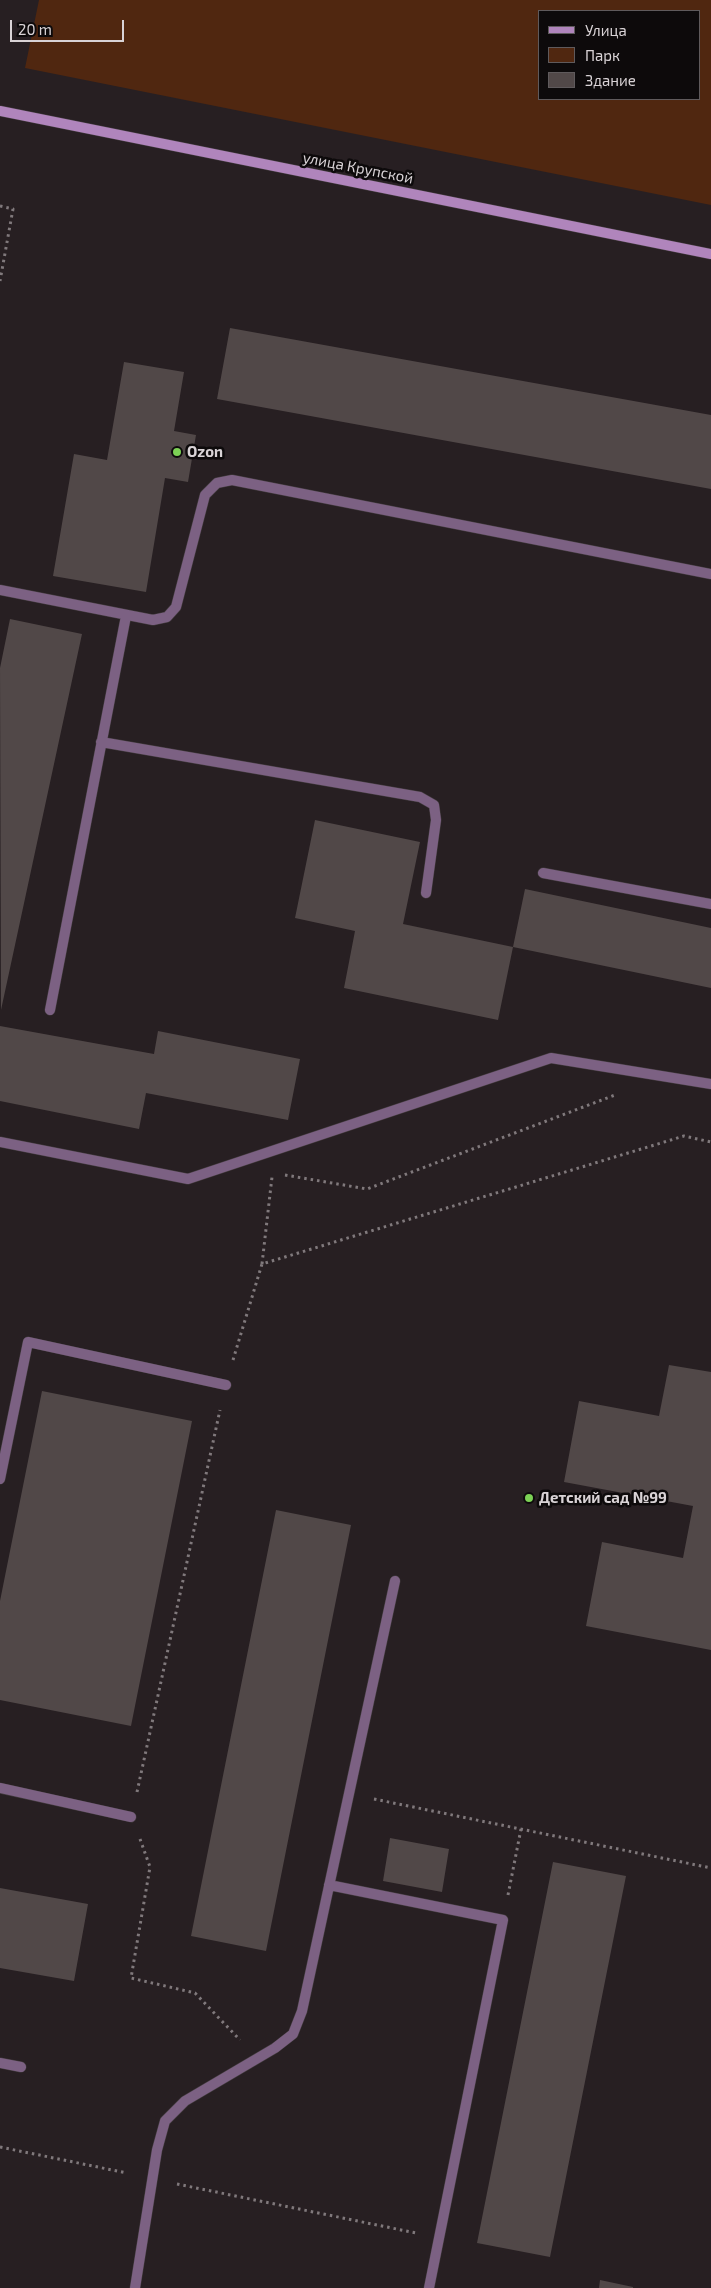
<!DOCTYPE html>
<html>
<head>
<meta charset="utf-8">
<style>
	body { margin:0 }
	#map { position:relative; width:711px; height:2288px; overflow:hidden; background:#271f22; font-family:"Exo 2",sans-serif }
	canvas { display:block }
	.legend { position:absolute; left:538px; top:10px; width:162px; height:90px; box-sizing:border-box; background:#0d0a0b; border:1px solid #5f5a5c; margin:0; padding:6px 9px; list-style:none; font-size:15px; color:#d9d3d6 }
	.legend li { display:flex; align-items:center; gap:10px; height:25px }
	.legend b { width:25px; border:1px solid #5f5a5c }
	.scale { position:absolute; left:10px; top:20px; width:114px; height:22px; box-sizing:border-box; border:2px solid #d9d3d6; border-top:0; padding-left:6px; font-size:15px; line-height:18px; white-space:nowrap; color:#d9d3d6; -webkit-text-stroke:4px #0d0a0b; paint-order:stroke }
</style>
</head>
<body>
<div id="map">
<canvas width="711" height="2288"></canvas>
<ul class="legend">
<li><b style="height:6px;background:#b085bc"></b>Улица</li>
<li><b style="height:14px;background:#502710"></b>Парк</li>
<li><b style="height:14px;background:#514848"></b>Здание</li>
</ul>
<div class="scale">20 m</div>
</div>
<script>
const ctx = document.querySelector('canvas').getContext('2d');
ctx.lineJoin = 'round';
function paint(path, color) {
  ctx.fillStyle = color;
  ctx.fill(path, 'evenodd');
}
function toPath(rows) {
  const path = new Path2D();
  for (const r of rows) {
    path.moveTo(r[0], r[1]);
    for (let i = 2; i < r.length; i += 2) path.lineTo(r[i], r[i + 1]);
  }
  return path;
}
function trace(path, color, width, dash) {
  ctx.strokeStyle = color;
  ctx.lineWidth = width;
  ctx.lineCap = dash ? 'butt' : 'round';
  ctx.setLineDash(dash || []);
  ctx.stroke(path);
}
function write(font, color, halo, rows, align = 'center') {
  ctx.font = font + ' "Exo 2",sans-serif';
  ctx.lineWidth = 5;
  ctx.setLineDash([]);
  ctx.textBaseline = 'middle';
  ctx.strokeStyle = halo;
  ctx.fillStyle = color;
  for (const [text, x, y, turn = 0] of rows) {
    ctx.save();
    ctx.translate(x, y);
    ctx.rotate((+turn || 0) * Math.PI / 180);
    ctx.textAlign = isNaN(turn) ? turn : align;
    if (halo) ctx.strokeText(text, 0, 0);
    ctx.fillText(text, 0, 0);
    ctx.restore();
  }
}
const green = toPath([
	[39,0,711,0,711,205,25,68],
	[540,11,700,11,700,99,540,99]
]);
const building = toPath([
	[230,328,711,415,711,489,217,399],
	[124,362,184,372,174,431,196,435,188,482,165,478,146,592,53,576,74,454,107,460],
	[10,619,82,634,1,1010,0,668],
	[315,820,420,842,403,924,513,947,525,889,711,928,711,988,513,947,498,1020,344,988,355,931,295,918],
	[0,1026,154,1054,158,1031,300,1059,288,1120,146,1093,139,1129,0,1101],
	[669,1365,711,1372,711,1650,586,1626,602,1542,683,1558,693,1506,564,1482,579,1401,659,1416],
	[42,1391,192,1421,131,1726,0,1700,0,1601],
	[276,1510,351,1525,266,1951,191,1936],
	[390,1838,449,1849,442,1892,383,1881],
	[553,1862,626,1876,550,2257,477,2243],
	[0,1888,88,1904,74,1981,0,1968],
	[600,2280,633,2287,633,2288,599,2288]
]);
const path = toPath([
	[0,206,13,209,0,281],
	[285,1175,367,1189,615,1095],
	[262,1264,272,1177],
	[233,1360,262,1264,684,1136,711,1142],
	[137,1792,220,1410],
	[374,1799,711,1868],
	[140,1839,150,1867,131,1978,195,1993,240,2040],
	[508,1895,521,1829],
	[0,2147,127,2173],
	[177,2184,416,2233]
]);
const service = toPath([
	[0,590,153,620,167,617,176,607,205,495,217,483,232,480,711,574],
	[101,742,420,797,434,805,436,820,426,893],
	[543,873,711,904],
	[50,1010,126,616],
	[0,1142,188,1179,551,1058,711,1084],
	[0,1479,28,1342,226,1385],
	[0,1788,131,1817],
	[329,1885,503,1920,429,2288],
	[0,2063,21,2067],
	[135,2288,157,2150,165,2121,185,2101,275,2048,293,2034,302,2011,395,1581]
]);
const secondary = toPath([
	[0,111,711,254]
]);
const markers = [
	[177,452,5,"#7cd155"],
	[529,1498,5,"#7cd155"]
];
const streetNames = [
	["улица Крупской",358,168,11]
];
const poiNames = [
	["Ozon",187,452],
	["Детский сад №99",539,1498]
];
paint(green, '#502710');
paint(building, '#514848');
trace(service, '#433c3f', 11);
trace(secondary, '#433c3f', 11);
trace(path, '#80797c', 3, [2.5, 4]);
trace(service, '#7c6183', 10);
trace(secondary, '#b085bc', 10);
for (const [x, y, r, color] of markers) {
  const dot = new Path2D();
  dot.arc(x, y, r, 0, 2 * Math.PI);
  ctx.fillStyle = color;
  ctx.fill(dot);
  trace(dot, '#0d0a0b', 2);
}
write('15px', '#d9d3d6', '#0d0a0b', streetNames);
write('bold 15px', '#d9d3d6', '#0d0a0b', poiNames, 'left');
</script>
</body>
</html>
